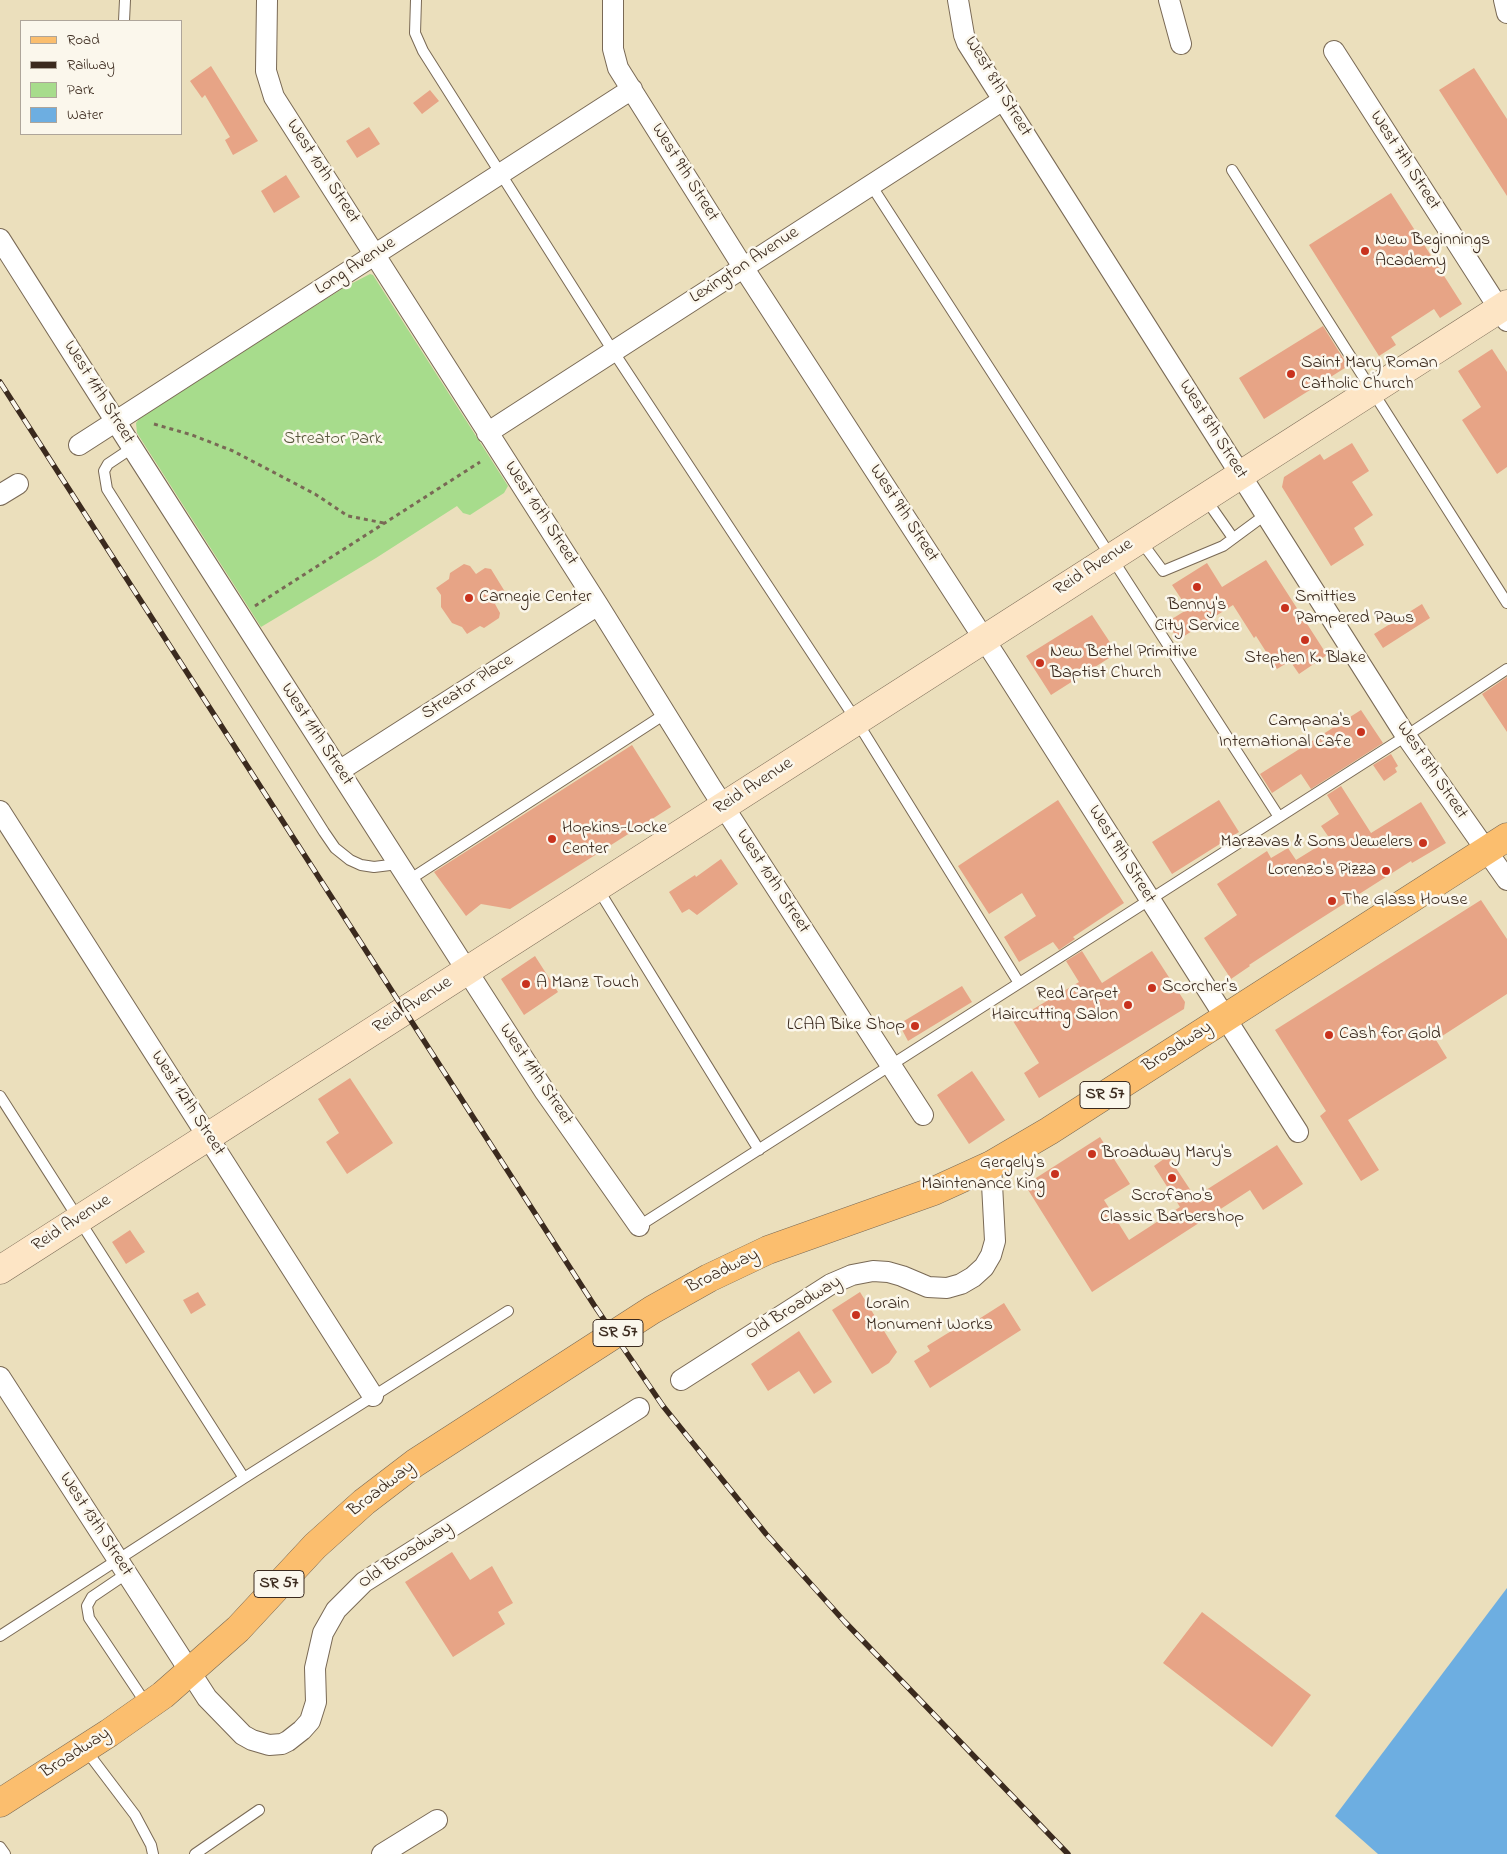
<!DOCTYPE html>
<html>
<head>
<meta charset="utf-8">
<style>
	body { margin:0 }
	#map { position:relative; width:1507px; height:1854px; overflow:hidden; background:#ebdfbc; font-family:"Indie Flower",sans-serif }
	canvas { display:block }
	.legend { position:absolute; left:20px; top:20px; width:162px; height:115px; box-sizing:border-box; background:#fbf7ec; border:1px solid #aea59a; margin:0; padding:6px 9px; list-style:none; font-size:15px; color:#3b2a1e }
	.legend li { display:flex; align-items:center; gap:10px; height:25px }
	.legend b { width:25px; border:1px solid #aea59a }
</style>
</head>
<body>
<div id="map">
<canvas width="1507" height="1854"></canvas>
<ul class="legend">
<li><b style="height:6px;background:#fbbe6e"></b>Road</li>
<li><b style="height:6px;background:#3b2a1e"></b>Railway</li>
<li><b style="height:14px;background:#a7dc8c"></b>Park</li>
<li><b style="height:14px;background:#6daee1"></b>Water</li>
</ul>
</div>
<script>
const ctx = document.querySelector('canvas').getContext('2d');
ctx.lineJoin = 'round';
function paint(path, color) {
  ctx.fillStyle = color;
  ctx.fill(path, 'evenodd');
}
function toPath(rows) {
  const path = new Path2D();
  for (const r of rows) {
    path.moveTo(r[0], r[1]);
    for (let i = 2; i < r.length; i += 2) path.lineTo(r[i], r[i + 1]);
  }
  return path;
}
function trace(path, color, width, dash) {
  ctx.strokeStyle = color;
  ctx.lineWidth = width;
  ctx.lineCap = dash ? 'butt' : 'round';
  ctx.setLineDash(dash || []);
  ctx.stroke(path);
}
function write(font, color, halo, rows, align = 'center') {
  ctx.font = font + ' "Indie Flower",sans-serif';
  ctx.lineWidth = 5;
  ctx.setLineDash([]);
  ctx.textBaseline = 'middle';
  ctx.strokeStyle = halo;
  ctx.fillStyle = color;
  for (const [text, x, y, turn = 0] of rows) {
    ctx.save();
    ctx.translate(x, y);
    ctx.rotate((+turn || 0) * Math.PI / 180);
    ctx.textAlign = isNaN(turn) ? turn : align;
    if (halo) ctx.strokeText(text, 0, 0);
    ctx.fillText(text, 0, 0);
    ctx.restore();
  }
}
const green = toPath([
	[370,274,373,275,508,486,504,493,470,515,463,513,457,506,376,558,261,627,137,433,136,423,139,419,263,339,345,287]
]);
const water = toPath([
	[1507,1588,1507,1854,1378,1854,1335,1816]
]);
const building = toPath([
	[211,66,258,141,233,155,225,140,230,137,205,95,202,98,190,81],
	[1474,68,1507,119,1507,196,1439,90],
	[430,90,439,101,422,114,413,103],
	[369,127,380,144,357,158,346,141],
	[286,175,300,197,274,213,261,191],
	[1391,193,1462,304,1440,318,1434,309,1391,337,1396,345,1379,356,1309,245],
	[1323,326,1348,366,1264,419,1239,378],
	[1492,349,1507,372,1507,467,1497,474,1462,420,1481,407,1458,371],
	[1352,443,1369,471,1352,482,1373,515,1354,528,1364,545,1331,566,1282,487,1284,477,1320,454,1324,460],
	[1266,560,1327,655,1299,674,1290,661,1277,669,1256,636,1254,638,1233,605,1178,640,1167,622,1188,609,1172,585,1207,563,1222,587],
	[464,564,470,566,476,574,485,568,491,569,507,595,495,604,500,613,499,618,484,628,480,626,467,634,462,627,452,623,441,607,441,595,436,588,449,579,450,573],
	[1422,604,1430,618,1383,648,1374,634],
	[1092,615,1117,653,1051,695,1026,656],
	[1507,677,1507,732,1482,694],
	[1361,710,1383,743,1311,789,1301,774,1272,793,1260,774],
	[632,745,671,807,510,909,481,904,466,916,434,872],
	[1391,754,1398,766,1395,768,1397,772,1384,781,1373,765],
	[1341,786,1371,833,1421,802,1446,843,1412,863,1411,861,1298,933,1249,965,1250,966,1231,979,1204,938,1237,915,1217,884,1267,851,1271,858,1288,848,1296,860,1330,839,1321,826,1339,814,1327,795],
	[1058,800,1124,903,1073,937,1075,939,1059,950,1053,942,1019,962,1004,937,1036,916,1022,893,989,914,958,866],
	[1219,800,1239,832,1172,874,1152,842],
	[721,859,738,884,697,915,689,909,682,913,669,892,695,875,696,877],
	[1481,900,1507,939,1507,994,1436,1040,1447,1058,1348,1120,1379,1170,1361,1181,1320,1116,1326,1111,1275,1030],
	[1082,951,1102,983,1152,951,1185,1002,1184,1009,1039,1098,1024,1073,1039,1063,1013,1021,1079,982,1066,961],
	[535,956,558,992,524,1015,501,979],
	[962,986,972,1002,908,1041,899,1024],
	[972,1071,1005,1120,969,1144,937,1095],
	[350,1078,393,1143,347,1174,326,1142,339,1133,318,1099],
	[1100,1137,1130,1184,1104,1200,1129,1240,1180,1207,1154,1166,1168,1156,1195,1197,1277,1145,1303,1184,1263,1210,1250,1190,1092,1292,1025,1185],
	[130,1230,145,1252,126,1264,112,1242],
	[198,1292,206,1305,191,1314,183,1300],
	[860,1292,897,1352,889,1363,872,1374,832,1310],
	[1004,1303,1021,1330,930,1388,914,1361,930,1351,927,1346,969,1320,971,1324],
	[799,1331,832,1382,814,1394,799,1371,768,1391,751,1364],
	[452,1552,470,1580,492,1566,513,1603,498,1612,505,1624,453,1657,405,1582],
	[1202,1612,1311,1695,1272,1747,1163,1663]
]);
const path = toPath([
	[154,424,192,435,233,451,315,494,348,516,384,523],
	[255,606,480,462]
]);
const lane = toPath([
	[416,0,415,33,423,51,613,351,856,720,1019,983],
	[124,21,125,0],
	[1232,170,1507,603],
	[871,185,1279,817],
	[132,448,108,464,104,471,107,489,324,832,335,848,350,860,361,865,374,867,398,864],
	[1205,498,1233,538],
	[1140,540,1163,571,1223,546,1265,515],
	[409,880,665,714],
	[598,889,759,1150],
	[0,1096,244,1478],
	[639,1226,1406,736,1507,669],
	[126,1574,92,1597,87,1606,89,1618,147,1705],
	[0,1636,244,1478,508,1311],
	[85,1749,135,1815,151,1845,153,1854],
	[0,1847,5,1854],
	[195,1854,259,1810]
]);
const street = toPath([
	[267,0,266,71,274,97,598,605,711,787,923,1115],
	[613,0,613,49,618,68,743,267,997,659,1298,1132],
	[958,0,964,35,967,43,1406,736,1507,880],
	[1169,0,1181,44],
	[1504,0,1507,13],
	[1334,51,1507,321],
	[0,239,128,441,480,991,545,1092,639,1226],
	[487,433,1003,100],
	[79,445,632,89],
	[0,495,18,484],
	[339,771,598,605],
	[0,811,373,1396],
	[0,1377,207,1698,243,1735,252,1740,269,1745,282,1744,288,1741,302,1730,310,1721,316,1702,315,1668,323,1633,336,1610,364,1582,639,1408],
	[681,1380,831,1284,852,1275,873,1271,888,1272,902,1276,928,1287,947,1288,961,1284,973,1277,984,1267,991,1255,995,1241,991,1165],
	[382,1854,437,1820]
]);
const secondary = toPath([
	[0,1270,1507,304]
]);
const primary = toPath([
	[0,1803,109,1733,163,1695,238,1629,315,1546,364,1502,415,1463,652,1310,709,1278,768,1250,934,1191,991,1165,1049,1131,1507,837]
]);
const rail = toPath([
	[0,382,594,1305,663,1406,766,1534,844,1621,1068,1854]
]);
const markers = [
	[1365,251,5,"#c8321e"],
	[1291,374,5,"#c8321e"],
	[1197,587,5,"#c8321e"],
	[469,598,5,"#c8321e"],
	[1285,608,5,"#c8321e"],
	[1305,640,5,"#c8321e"],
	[1040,663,5,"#c8321e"],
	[1361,732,5,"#c8321e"],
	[552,839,5,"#c8321e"],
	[1423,843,5,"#c8321e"],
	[1386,871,5,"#c8321e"],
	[1332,901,5,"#c8321e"],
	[526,984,5,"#c8321e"],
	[1152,988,5,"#c8321e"],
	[1128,1005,5,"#c8321e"],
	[915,1026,5,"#c8321e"],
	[1329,1035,5,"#c8321e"],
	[1092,1154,5,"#c8321e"],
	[1055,1174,5,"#c8321e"],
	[1172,1178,5,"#c8321e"],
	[856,1315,5,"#c8321e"]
];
const shields = [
	[1105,1095,50],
	[618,1333,50],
	[279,1584,50]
];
const shieldNames = [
	["SR 57",1105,1095],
	["SR 57",618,1333],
	["SR 57",279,1584]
];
const streetNames = [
	["West 8th Street",997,87,59],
	["West 7th Street",1404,161,57],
	["West 10th Street",322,172,57],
	["West 9th Street",684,173,58],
	["Lexington Avenue",745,266,-33],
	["Long Avenue",356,267,-33],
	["West 11th Street",98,393,58],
	["West 8th Street",1212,430,58],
	["West 10th Street",540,514,57],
	["West 9th Street",903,514,57],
	["Reid Avenue",1094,568,-33],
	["Streator Place",468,688,-33],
	["West 11th Street",316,735,57],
	["West 8th Street",1431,771,56],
	["Reid Avenue",754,787,-33],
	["West 9th Street",1121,855,58],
	["West 10th Street",772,882,57],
	["Reid Avenue",413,1006,-33],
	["Broadway",1178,1048,-33],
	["West 11th Street",535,1075,56],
	["West 12th Street",187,1104,57],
	["Reid Avenue",72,1224,-33],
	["Broadway",723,1272,-27],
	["Old Broadway",794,1309,-31],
	["Broadway",382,1490,-38],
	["West 13th Street",95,1525,57],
	["Old Broadway",406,1556,-33],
	["Broadway",76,1754,-33]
];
const poiNames = [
	["New Beginnings",1375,241],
	["Academy",1375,262],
	["Saint Mary Roman",1301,364],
	["Catholic Church",1301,385],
	["Carnegie Center",479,598],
	["Smitties",1295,598],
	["Pampered Paws",1295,619],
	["Benny's",1197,606,"center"],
	["City Service",1197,627,"center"],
	["New Bethel Primitive",1050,653],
	["Baptist Church",1050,674],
	["Stephen K. Blake",1305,659,"center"],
	["Campana's",1351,722,"right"],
	["International Cafe",1351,743,"right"],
	["Hopkins-Locke",562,829],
	["Center",562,850],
	["Marzavas & Sons Jewelers",1413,843,"right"],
	["Lorenzo's Pizza",1376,871,"right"],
	["The Glass House",1342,901],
	["A Manz Touch",536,984],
	["Scorcher's",1162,988],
	["Red Carpet",1118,995,"right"],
	["Haircutting Salon",1118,1016,"right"],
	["LCAA Bike Shop",905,1026,"right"],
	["Cash for Gold",1339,1035],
	["Broadway Mary's",1102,1154],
	["Gergely's",1045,1164,"right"],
	["Maintenance King",1045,1185,"right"],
	["Scrofano's",1172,1197,"center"],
	["Classic Barbershop",1172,1218,"center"],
	["Lorain",866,1305],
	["Monument Works",866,1326]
];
const parkNames = [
	["Streator Park",333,440]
];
paint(green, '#a7dc8c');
paint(water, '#6daee1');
paint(building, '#e7a486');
trace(lane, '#796955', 12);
trace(street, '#796955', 22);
trace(secondary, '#796955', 29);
trace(primary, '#796955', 29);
trace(path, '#796955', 3, [4, 4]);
trace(lane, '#fff', 10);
trace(street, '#fff', 20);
trace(secondary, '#fde5c5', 28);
trace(primary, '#fbbe6e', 28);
trace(rail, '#3b2a1e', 5.5);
trace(rail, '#fbf7ec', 4, [11]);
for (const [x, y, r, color] of markers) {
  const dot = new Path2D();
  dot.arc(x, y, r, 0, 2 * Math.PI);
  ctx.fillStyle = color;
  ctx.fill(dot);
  trace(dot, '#fbf7ec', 2);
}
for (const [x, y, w] of shields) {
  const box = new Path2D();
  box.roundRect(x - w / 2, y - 13.5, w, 27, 4);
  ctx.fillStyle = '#fbf7ec';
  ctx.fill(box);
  trace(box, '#3b2a1e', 1);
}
write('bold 16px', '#3b2a1e', null, shieldNames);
write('18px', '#3b2a1e', '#fbf7ec', streetNames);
write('18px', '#3b2a1e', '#fbf7ec', poiNames, 'left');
write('18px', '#56563a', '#fbf7ec', parkNames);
</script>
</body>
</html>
